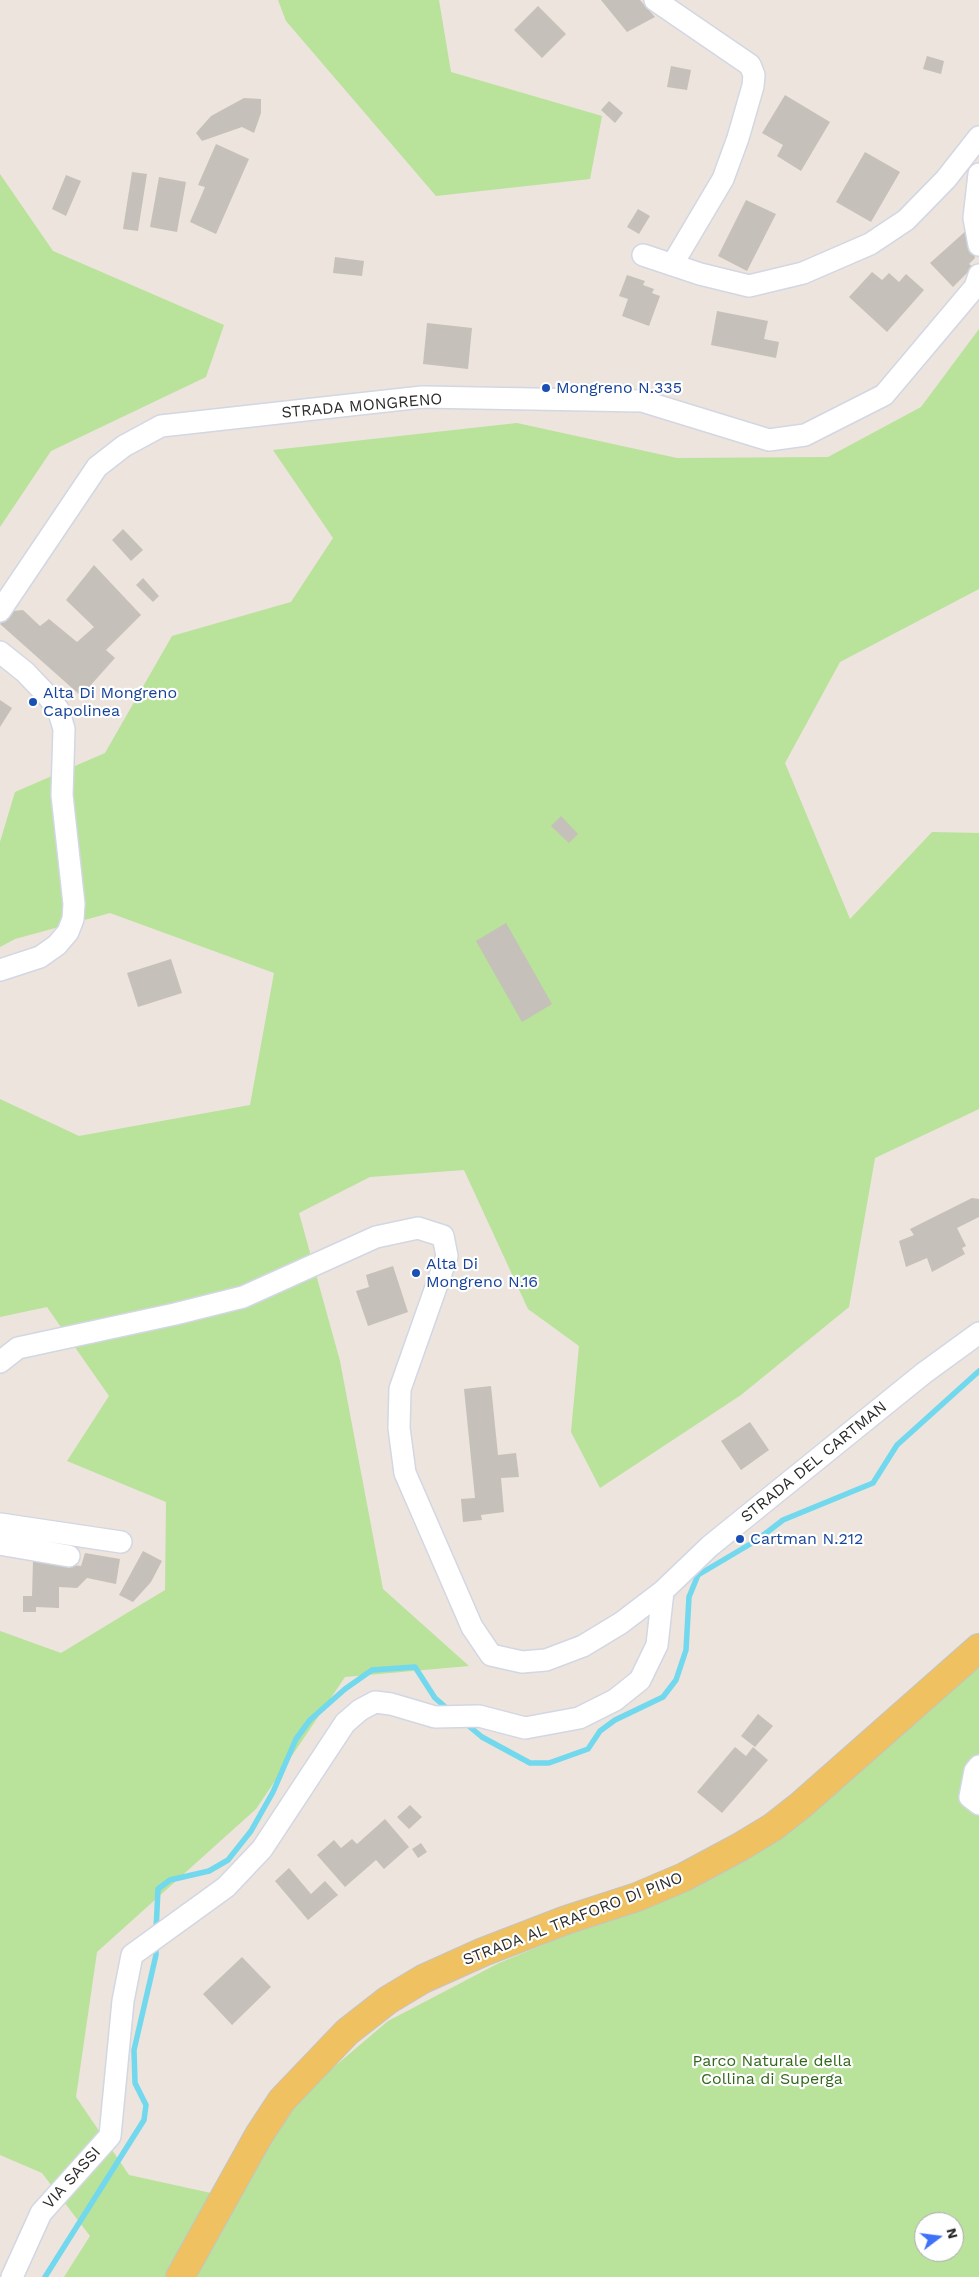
<!DOCTYPE html>
<html>
<head>
<meta charset="utf-8">
<style>
	body { margin:0 }
	#map { position:relative; width:979px; height:2277px; overflow:hidden; background:#ece4dd; font-family:"Work Sans",sans-serif }
	canvas { display:block }
	.north { position:absolute; left:914px; top:2212px; width:50px; height:50px; box-sizing:border-box; background:#fff; border:1px solid #aaa; border-radius:50%; rotate:75deg; font-size:14px; font-weight:700; line-height:20px; text-align:center; color:#2b2b2b }
	.north::after { content:''; display:block; margin:auto; width:18px; height:22px; background:#3f72f8; clip-path:polygon(50% 0,100% 100%,50% 72%,0 100%) }
</style>
</head>
<body>
<div id="map">
<canvas width="979" height="2277"></canvas>
<div class="north">N</div>
</div>
<script>
const ctx = document.querySelector('canvas').getContext('2d');
ctx.lineJoin = 'round';
function paint(path, color) {
  ctx.fillStyle = color;
  ctx.fill(path, 'evenodd');
}
function toPath(rows) {
  const path = new Path2D();
  for (const r of rows) {
    path.moveTo(r[0], r[1]);
    for (let i = 2; i < r.length; i += 2) path.lineTo(r[i], r[i + 1]);
  }
  return path;
}
function trace(path, color, width, dash) {
  ctx.strokeStyle = color;
  ctx.lineWidth = width;
  ctx.lineCap = dash ? 'butt' : 'round';
  ctx.setLineDash(dash || []);
  ctx.stroke(path);
}
function write(font, color, halo, rows, align = 'center') {
  ctx.font = font + ' "Work Sans",sans-serif';
  ctx.lineWidth = 4.5;
  ctx.setLineDash([]);
  ctx.textBaseline = 'middle';
  ctx.strokeStyle = halo;
  ctx.fillStyle = color;
  for (const [text, x, y, turn = 0] of rows) {
    ctx.save();
    ctx.translate(x, y);
    ctx.rotate((+turn || 0) * Math.PI / 180);
    ctx.textAlign = isNaN(turn) ? turn : align;
    if (halo) ctx.strokeText(text, 0, 0);
    ctx.fillText(text, 0, 0);
    ctx.restore();
  }
}
const green = toPath([
	[278,0,439,0,451,72,602,116,590,179,436,196,286,21],
	[0,174,53,251,224,325,206,377,51,451,0,527],
	[979,329,979,589,840,662,785,763,850,919,932,832,979,833,979,1109,875,1158,849,1307,741,1395,600,1488,571,1432,579,1346,528,1309,464,1170,370,1177,299,1213,340,1361,383,1589,469,1666,345,1677,256,1809,97,1952,76,2097,129,2175,229,2197,274,2118,388,2021,499,1963,610,1917,777,1841,979,1656,979,2277,64,2277,90,2236,42,2173,0,2155,0,1631,61,1653,165,1590,166,1502,67,1461,109,1396,47,1307,0,1317,0,1099,79,1136,250,1105,274,973,110,913,15,939,0,947,0,842,15,792,105,753,172,636,291,602,333,538,273,450,517,423,677,458,828,457,921,407],
	[924,2222,954,2222,954,2252,924,2252]
]);
const stream = toPath([
	[464,1722,482,1737,530,1763,549,1763,588,1749,600,1731,615,1720,663,1697,676,1680,686,1650,689,1597,698,1575,757,1540,783,1520,873,1483,897,1445,979,1371],
	[156,1931,158,1889,170,1880,209,1871,228,1860,251,1831,273,1792,296,1739,310,1720,345,1689,372,1670,415,1667,435,1698,449,1710],
	[45,2277,144,2120,146,2105,135,2083,134,2050,156,1955,156,1943]
]);
const building = toPath([
	[601,0,640,0,655,17,627,32],
	[538,6,566,34,542,58,514,30],
	[927,56,944,61,941,74,923,69],
	[671,66,691,70,687,90,667,87],
	[785,95,830,122,801,171,777,156,783,145,762,133],
	[244,98,261,99,261,113,254,133,242,127,202,141,196,133,211,116],
	[609,101,623,113,615,123,601,110],
	[216,144,249,159,216,234,190,222,205,187,198,185],
	[865,152,900,172,871,222,836,202],
	[132,172,147,174,138,231,123,229],
	[66,175,81,181,66,216,52,209],
	[159,177,186,182,177,232,150,227],
	[746,200,776,214,747,271,718,256],
	[638,209,650,216,639,234,627,227],
	[968,229,975,258,969,264,973,267,953,287,930,263],
	[335,257,364,261,362,276,333,273],
	[872,272,882,280,889,273,899,282,906,274,924,290,887,332,849,297],
	[627,275,645,281,643,285,654,289,652,293,660,296,649,326,622,316,628,299,619,296],
	[717,311,768,321,764,339,779,342,776,358,711,345],
	[427,323,472,328,468,369,423,364],
	[123,529,143,550,131,561,112,540],
	[94,565,141,615,106,650,115,658,81,696,0,624,13,611,23,610,40,626,49,619,77,642,94,627,66,600],
	[143,578,159,596,153,602,136,585],
	[0,700,12,708,0,727],
	[561,816,578,834,569,843,551,826],
	[506,923,552,1004,522,1022,476,941],
	[171,959,182,993,138,1007,127,973],
	[972,1198,979,1199,979,1217,957,1228,966,1246,962,1248,965,1254,932,1272,927,1258,906,1267,899,1241,914,1235,910,1229],
	[393,1266,408,1312,368,1326,356,1291,369,1287,366,1275],
	[491,1386,498,1455,516,1453,519,1477,501,1478,504,1512,481,1515,482,1520,463,1522,461,1499,475,1498,464,1389],
	[750,1422,769,1450,741,1470,721,1441],
	[143,1551,162,1561,151,1582,133,1602,119,1595],
	[85,1553,120,1559,116,1584,87,1578,77,1588,59,1587,59,1608,36,1607,36,1612,23,1612,23,1596,32,1596,33,1560,81,1566],
	[758,1714,773,1726,755,1747,741,1736],
	[735,1747,746,1756,753,1747,768,1760,722,1813,697,1792],
	[410,1805,422,1817,409,1829,397,1817],
	[385,1819,409,1847,384,1869,376,1860,345,1887,317,1855,334,1840,341,1848,352,1839,357,1844],
	[421,1843,427,1852,418,1858,412,1849],
	[289,1868,311,1894,325,1881,338,1895,308,1920,275,1881],
	[242,1957,271,1987,232,2025,203,1994]
]);
const minor = toPath([
	[655,0,750,65,754,75,753,86,738,138,723,179,672,265],
	[979,174,974,218,979,245],
	[643,255,700,274,749,286,803,273,870,244,906,220,946,179,979,137],
	[0,611,97,467,124,446,161,426,422,397,642,401,769,440,805,435,884,395,975,287,979,275],
	[0,652,25,672,45,693,58,709,64,729,62,795,74,904,73,919,68,932,57,945,40,957,0,970],
	[0,1362,18,1348,175,1314,243,1297,376,1237,418,1228,443,1236,447,1256,400,1389,399,1428,405,1473,472,1627,491,1655,522,1662,546,1660,583,1646,621,1623,663,1591,710,1546,924,1373,979,1333],
	[0,1524,121,1542],
	[0,1544,69,1556],
	[979,1766,975,1771,970,1797,979,1804],
	[12,2277,41,2213,110,2136,123,2001,132,1955,226,1887,262,1849,345,1723,360,1710,375,1702,391,1704,435,1717,479,1716,525,1728,579,1718,615,1700,640,1680,657,1645,663,1591]
]);
const major = toPath([
	[180,2277,259,2135,282,2100,347,2032,388,2000,423,1979,483,1952,566,1920,637,1897,684,1877,740,1847,773,1827,801,1805,979,1648]
]);
const markers = [
	[546,388,5,"#1a4fb4"],
	[33,702,5,"#1a4fb4"],
	[416,1273,5,"#1a4fb4"],
	[740,1539,5,"#1a4fb4"]
];
const transitNames = [
	["Mongreno N.335",556,388],
	["Alta Di Mongreno",43,693],
	["Capolinea",43,711],
	["Alta Di",426,1264],
	["Mongreno N.16",426,1282],
	["Cartman N.212",750,1539]
];
const streetNames = [
	["STRADA MONGRENO",362,406,-5],
	["STRADA DEL CARTMAN",814,1462,-39],
	["STRADA AL TRAFORO DI PINO",573,1919,-21],
	["VIA SASSI",72,2178,-48]
];
const parkNames = [
	["Parco Naturale della",772,2061],
	["Collina di Superga",772,2079]
];
paint(green, '#b9e29a');
trace(stream, '#71d8ed', 5.5);
paint(building, '#c5c0b9');
trace(minor, '#d2d7e3', 24);
trace(major, '#c4c4c4', 30);
trace(minor, '#fff', 21);
trace(major, '#efc160', 28);
for (const [x, y, r, color] of markers) {
  const dot = new Path2D();
  dot.arc(x, y, r, 0, 2 * Math.PI);
  ctx.fillStyle = color;
  ctx.fill(dot);
  trace(dot, '#fff', 2);
}
write('16px', '#164399', '#fff', transitNames, 'left');
write('16px', '#2b2b2b', '#fff', streetNames);
write('16px', '#32671b', '#fff', parkNames);
</script>
</body>
</html>
